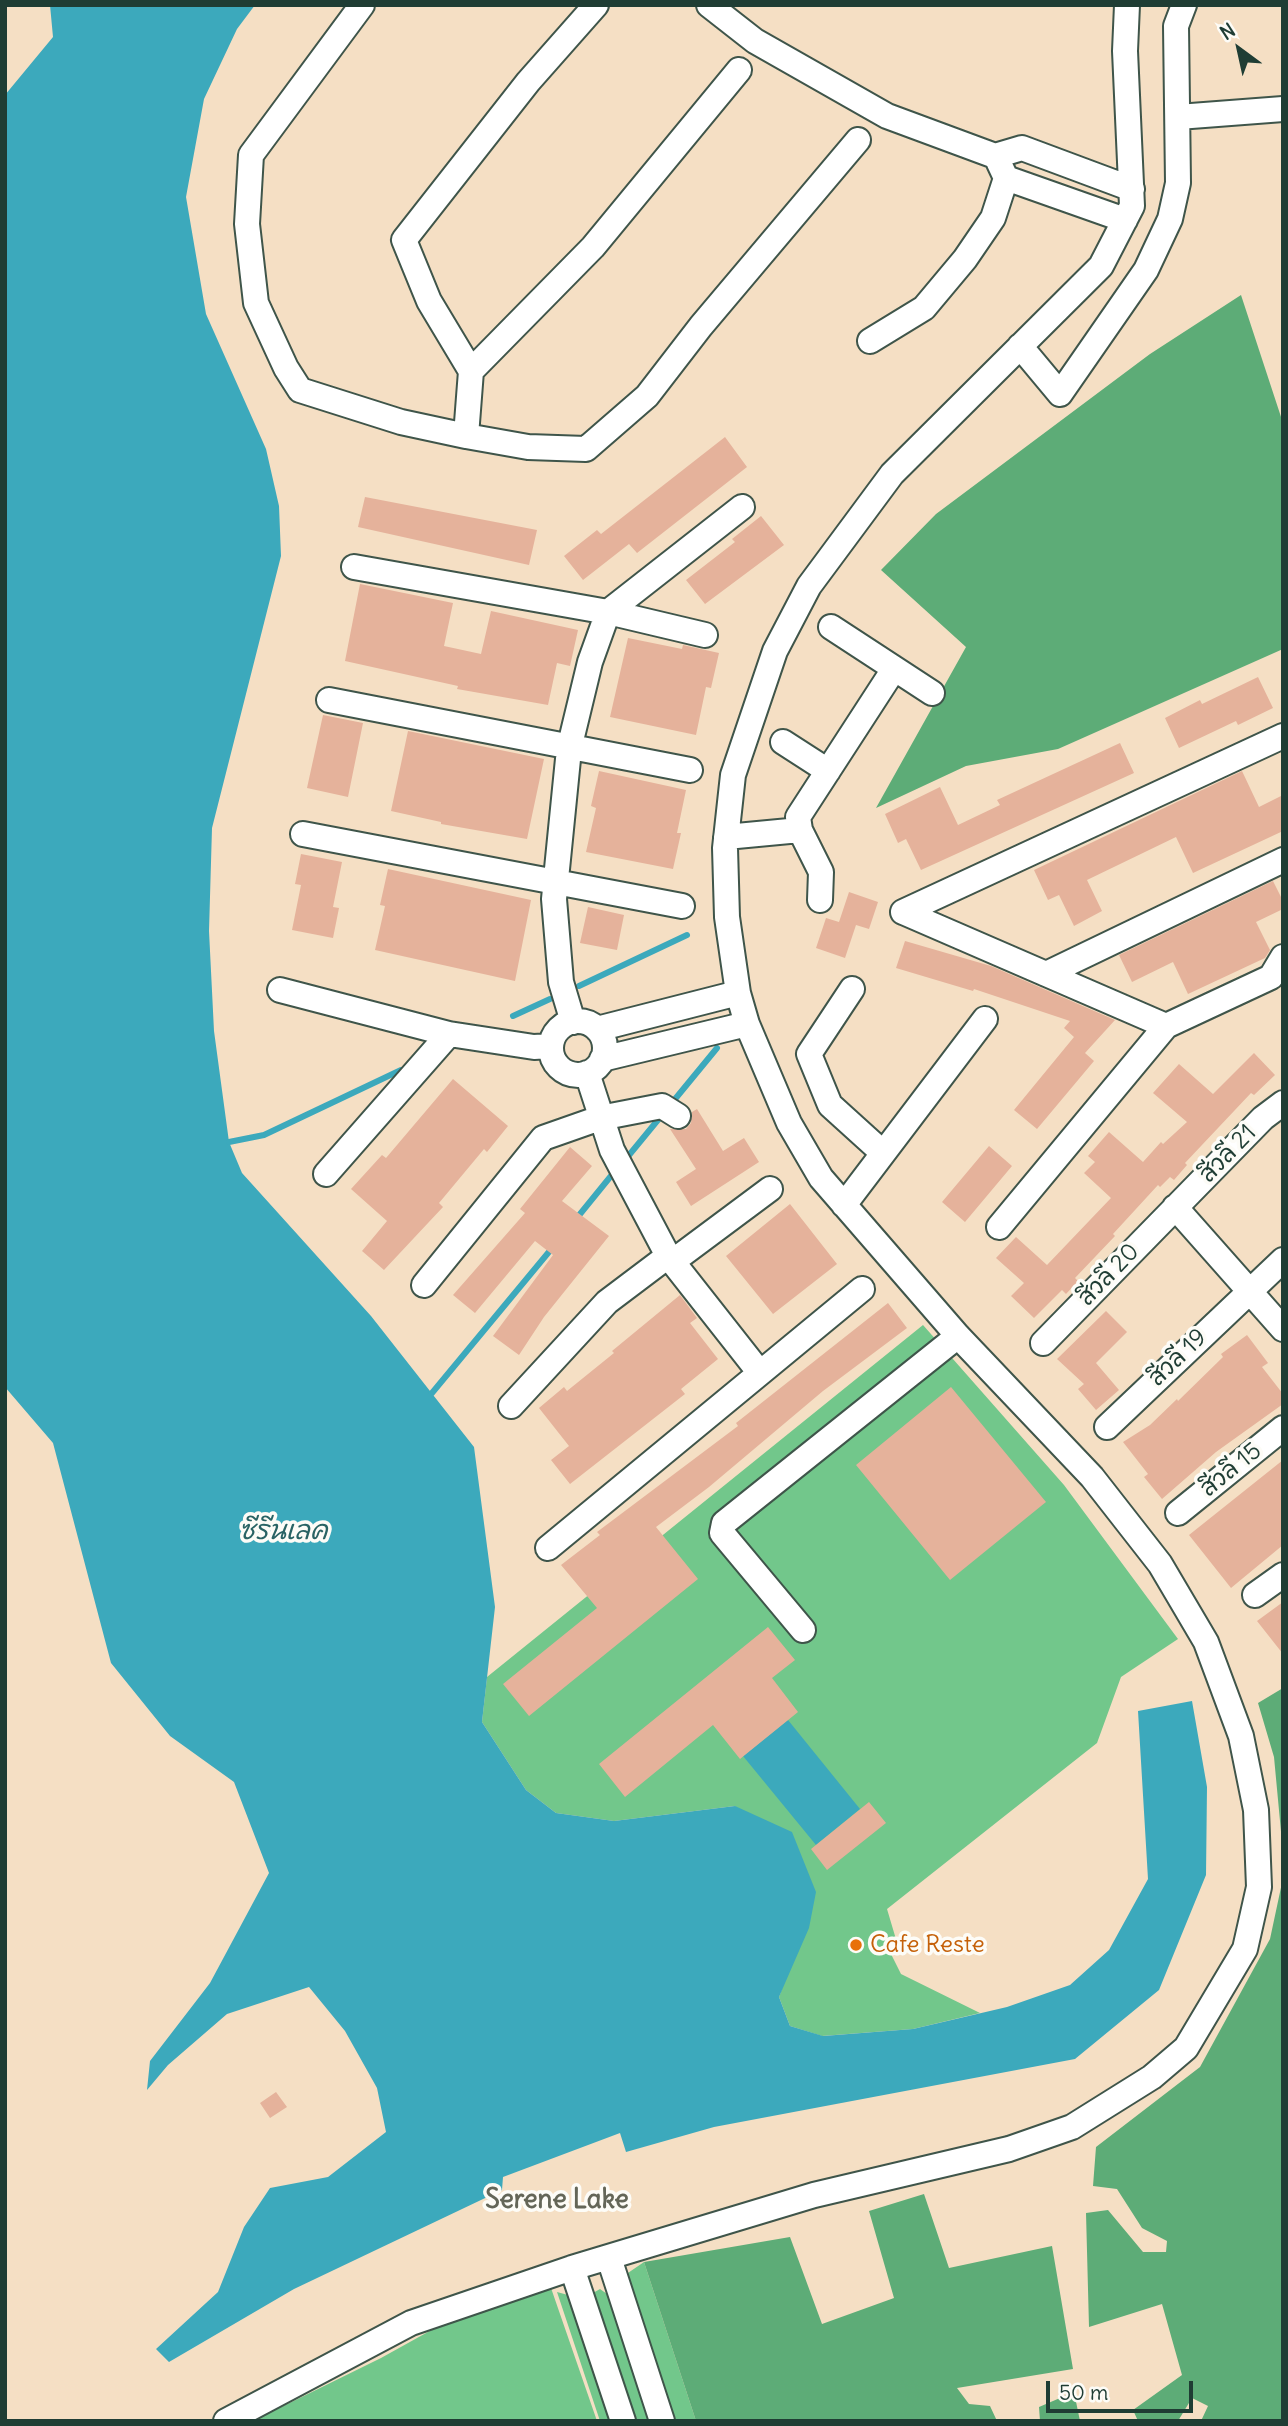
<!DOCTYPE html>
<html>
<head>
<meta charset="utf-8">
<style>
	body { margin:0 }
	#map { position:relative; width:1288px; height:2426px; overflow:hidden; background:#f5dfc4; font-family:Delius,sans-serif }
	canvas { display:block }
	.frame { position:absolute; inset:0; border:7px solid #1f3d34; pointer-events:none }
	.north { position:absolute; left:1204px; top:14px; width:70px; height:70px; -webkit-text-stroke:5px #fdfcf7; paint-order:stroke; rotate:327deg; font-size:19px; font-weight:700; line-height:28px; text-align:center; color:#1f3d34 }
	.north::after { content:''; display:block; margin:auto; width:24px; height:32px; background:#1f3d34; clip-path:polygon(50% 0,100% 100%,50% 72%,0 100%) }
	.scale { position:absolute; left:1046px; top:2381px; width:147px; height:32px; box-sizing:border-box; border:4px solid #1f3d34; border-top:0; padding-left:9px; font-size:21px; line-height:24px; white-space:nowrap; color:#1f3d34; -webkit-text-stroke:5px #fdfcf7; paint-order:stroke }
</style>
</head>
<body>
<div id="map">
<canvas width="1288" height="2426"></canvas>
<div class="frame"></div>
<div class="north">N</div>
<div class="scale">50 m</div>
</div>
<script>
const ctx = document.querySelector('canvas').getContext('2d');
ctx.lineJoin = 'round';
function paint(path, color) {
  ctx.fillStyle = color;
  ctx.fill(path, 'evenodd');
}
function toPath(rows) {
  const path = new Path2D();
  for (const r of rows) {
    if (r.length === 3) {
      path.moveTo(r[0] + r[2], r[1]);
      path.arc(r[0], r[1], r[2], 0, 2 * Math.PI);
      continue;
    }
    path.moveTo(r[0], r[1]);
    for (let i = 2; i < r.length; i += 2) path.lineTo(r[i], r[i + 1]);
  }
  return path;
}
function trace(path, color, width, dash) {
  ctx.strokeStyle = color;
  ctx.lineWidth = width;
  ctx.lineCap = dash ? 'butt' : 'round';
  ctx.setLineDash(dash || []);
  ctx.stroke(path);
}
function write(font, color, halo, rows, align = 'center') {
  ctx.font = font + ' Delius,"Playpen Sans Thai",sans-serif';
  ctx.lineWidth = 7;
  ctx.setLineDash([]);
  ctx.textBaseline = 'middle';
  ctx.strokeStyle = halo;
  ctx.fillStyle = color;
  for (const [text, x, y, turn = 0] of rows) {
    ctx.save();
    ctx.translate(x, y);
    ctx.rotate((+turn || 0) * Math.PI / 180);
    ctx.textAlign = isNaN(turn) ? turn : align;
    if (halo) ctx.strokeText(text, 0, 0);
    ctx.fillText(text, 0, 0);
    ctx.restore();
  }
}
const green = toPath([
	[923,1325,1064,1485,1178,1639,1121,1677,1097,1743,887,1909,898,1946,889,1950,901,1974,980,2013,913,2029,822,2036,790,2026,779,1997,790,1966,735,1806,614,1821,556,1813,526,1790,482,1722,487,1677],
	[644,2262,696,2421,674,2421,624,2282,625,2275],
	[551,2288,597,2421,253,2421,381,2358,482,2302],
	[600,2289,607,2294,652,2421,637,2421,593,2298,593,2293],
	[557,2292,568,2295,574,2301,617,2421,600,2421]
]);
const forest = toPath([
	[1241,295,1283,423,1283,649,1058,749,966,766,876,808,966,647,881,570,936,514,1150,354],
	[1283,1688,1283,1853,1274,1757,1258,1703],
	[1283,1878,1283,2421,1201,2421,1208,2406,1192,2398,1178,2421,1138,2421,1133,2410,1182,2375,1162,2304,1089,2327,1086,2213,1108,2210,1143,2252,1166,2252,1167,2241,1142,2228,1117,2189,1093,2186,1096,2147,1200,2067,1270,1939],
	[924,2194,949,2268,1052,2246,1073,2369,957,2388,969,2404,990,2406,997,2421,696,2421,644,2262,790,2237,822,2324,894,2298,869,2211],
	[1074,2392,1080,2421,1040,2421,1039,2407]
]);
const water = toPath([
	[50,5,255,5,237,29,204,99,186,197,206,314,266,449,279,506,281,556,212,828,209,931,214,1031,229,1142,242,1173,371,1316,474,1447,495,1607,482,1722,526,1790,556,1813,614,1821,735,1806,792,1832,816,1892,809,1928,779,1997,790,2026,823,2036,913,2029,1007,2007,1070,1985,1109,1950,1148,1879,1138,1711,1192,1701,1207,1787,1206,1875,1159,1990,1075,2059,714,2127,626,2152,620,2133,503,2177,502,2190,294,2289,169,2362,156,2349,218,2292,244,2227,270,2188,328,2177,386,2132,377,2088,345,2031,309,1987,227,2014,168,2065,147,2090,150,2061,210,1983,269,1873,234,1782,170,1736,111,1663,53,1443,5,1387,5,95,53,37],
	[788,1720,860,1809,816,1845,743,1756]
]);
const stream = toPath([
	[579,986,687,935],
	[513,1016,550,999],
	[671,1104,717,1048],
	[229,1142,264,1135,401,1070],
	[625,1160,662,1115],
	[576,1219,615,1171],
	[432,1393,553,1247]
]);
const building = toPath([
	[725,437,747,467,637,553,629,544,583,580,564,556,597,530,601,534],
	[365,497,537,530,529,565,358,527],
	[761,516,784,545,705,604,686,580,735,542,732,539],
	[360,584,453,603,444,646,481,654,491,611,578,630,570,666,557,663,548,705,457,689,458,686,345,661],
	[628,638,682,649,683,645,719,653,711,688,706,687,696,735,610,717],
	[1258,677,1273,708,1238,725,1236,721,1179,748,1165,718,1200,700,1202,704],
	[323,715,363,723,348,797,307,788],
	[408,731,544,759,527,839,441,824,441,822,391,811],
	[1120,743,1134,773,921,870,906,839,898,843,885,814,940,787,958,825,1000,805,997,800],
	[599,771,686,790,677,833,681,833,673,869,586,852,596,808,591,806],
	[1242,771,1259,807,1283,795,1283,831,1193,873,1176,837,1087,880,1102,911,1074,926,1059,895,1048,900,1034,870],
	[301,854,342,862,333,907,339,908,333,938,292,930,301,885,295,884],
	[388,869,531,900,515,981,375,950,385,906,380,905],
	[1273,881,1283,901,1283,909,1256,922,1270,950,1265,958,1188,994,1173,962,1132,982,1119,955],
	[849,892,878,902,869,929,856,925,845,958,816,948,826,918,839,922],
	[588,907,624,915,617,950,580,943],
	[905,941,991,966,1115,1020,1085,1053,1094,1061,1037,1129,1014,1110,1074,1037,1064,1028,1070,1021,974,989,973,991,896,968],
	[1254,1053,1275,1075,1254,1095,1251,1093,1185,1163,1187,1165,1174,1180,1170,1177,1160,1187,1158,1185,1113,1234,1115,1236,1075,1278,1078,1281,1066,1294,1062,1290,1034,1318,1011,1296,1024,1283,996,1258,1016,1237,1047,1265,1111,1198,1084,1173,1095,1162,1088,1156,1109,1132,1143,1162,1161,1142,1163,1144,1187,1122,1153,1093,1179,1064,1213,1094],
	[453,1079,508,1126,487,1152,484,1149,439,1203,443,1207,384,1270,362,1251,387,1221,351,1189,382,1155,386,1158],
	[697,1109,723,1151,744,1138,759,1162,691,1206,676,1182,696,1169,670,1129,686,1129,691,1123,692,1112],
	[989,1146,1012,1166,965,1222,942,1202],
	[570,1147,592,1166,562,1201,609,1236,544,1317,519,1355,493,1336,553,1255,535,1241,475,1313,453,1295,525,1213,520,1209],
	[790,1204,837,1264,773,1314,726,1256],
	[680,1295,697,1318,690,1323,718,1359,681,1389,685,1394,570,1484,551,1460,569,1446,539,1408,564,1387,567,1391,614,1353,612,1351],
	[888,1303,907,1328,823,1391,709,1487,656,1527,698,1579,529,1716,503,1684,597,1608,561,1565,600,1535,597,1532,738,1426,736,1423],
	[1106,1311,1127,1332,1096,1363,1119,1390,1096,1410,1078,1389,1084,1384,1057,1359],
	[1247,1335,1268,1363,1262,1367,1283,1394,1283,1404,1216,1452,1162,1499,1144,1477,1148,1474,1123,1442,1150,1425,1177,1399,1178,1401,1223,1357,1221,1354],
	[951,1387,1046,1502,950,1580,856,1465],
	[1283,1460,1283,1545,1231,1588,1189,1535],
	[1283,1602,1283,1654,1257,1621],
	[768,1627,795,1660,772,1678,798,1712,740,1759,713,1725,625,1797,599,1764],
	[869,1802,886,1823,827,1870,811,1849],
	[276,2092,287,2107,270,2118,260,2103]
]);
const minor = toPath([
	[362,5,251,155,247,224,256,303,286,368,300,390,401,422,466,436,471,371,593,247,739,70],
	[709,5,755,41,887,116,995,156,1022,148,1132,189],
	[1178,117,1283,109],
	[999,163,1006,178,1125,220],
	[870,341,924,308,965,259,993,218,1006,178],
	[1020,346,1060,394,1146,270,1170,219,1178,183,1176,26,1184,5],
	[471,371,429,301,404,240,528,82,596,5],
	[466,436,528,447,586,449,647,396,701,326,858,140],
	[354,567,608,612,705,635],
	[831,627,932,693],
	[329,700,690,770],
	[783,742,828,771],
	[303,834,682,906],
	[726,837,800,830],
	[820,900,821,872,800,830,798,817,894,669],
	[903,912,1283,736],
	[903,912,1166,1026],
	[1046,974,1283,860],
	[852,989,809,1054,830,1105,883,1153],
	[280,990,449,1034,534,1047,551,1046],
	[578,1048,27],
	[573,1022,561,982,554,899,569,749,590,662,608,612,742,507],
	[597,1029,738,993],
	[602,1059,747,1024],
	[587,1073,612,1150,668,1256,760,1373],
	[326,1174,449,1034],
	[844,1205,985,1019],
	[1175,1207,1283,1329],
	[999,1227,1166,1026,1271,977,1283,957],
	[672,1262,770,1189],
	[424,1285,543,1138,600,1118,662,1106,678,1116],
	[1043,1343,1263,1118,1283,1103],
	[511,1406,607,1302,668,1256],
	[1107,1427,1283,1260],
	[1178,1513,1283,1428],
	[548,1548,862,1289],
	[1255,1595,1283,1575],
	[803,1630,722,1533,724,1523,958,1336],
	[609,2258,662,2421],
	[572,2268,623,2421],
	[226,2421,411,2323,572,2268,814,2195,1009,2149,1072,2127,1152,2077,1186,2048,1245,1949,1259,1887,1256,1810,1241,1736,1206,1642,1160,1564,1092,1477,958,1336,821,1178,789,1123,747,1024,738,993,727,917,725,848,733,775,775,651,809,586,892,474,1101,266,1132,206,1125,51,1127,5]
]);
const markers = [
	[856,1945,7,"#e8710a"]
];
const streetNames = [
	["สีวลี 21",1228,1154,-46],
	["สีวลี 20",1109,1275,-46],
	["สีวลี 19",1178,1358,-44],
	["สีวลี 15",1231,1470,-39]
];
const foodNames = [
	["Cafe Reste",870,1945]
];
const waterNames = [
	["ซีรีนเลค",283,1532]
];
const neighbourhoodNames = [
	["Serene Lake",557,2201]
];
paint(green, '#72c78b');
paint(forest, '#5dac77');
paint(water, '#3ca9bc');
trace(stream, '#3ca9bc', 6);
paint(building, '#e5b29b');
trace(minor, '#3f554a', 28);
trace(minor, '#fff', 24);
for (const [x, y, r, color] of markers) {
  const dot = new Path2D();
  dot.arc(x, y, r, 0, 2 * Math.PI);
  ctx.fillStyle = color;
  ctx.fill(dot);
  trace(dot, '#fdfcf7', 2.5);
}
write('24px', '#1f3d34', '#fdfcf7', streetNames);
write('24px', '#c56008', '#fdfcf7', foodNames, 'left');
write('italic 26px', '#296364', '#fdfcf7', waterNames);
write('bold 26px', '#646658', '#fdfcf7', neighbourhoodNames);
</script>
</body>
</html>
